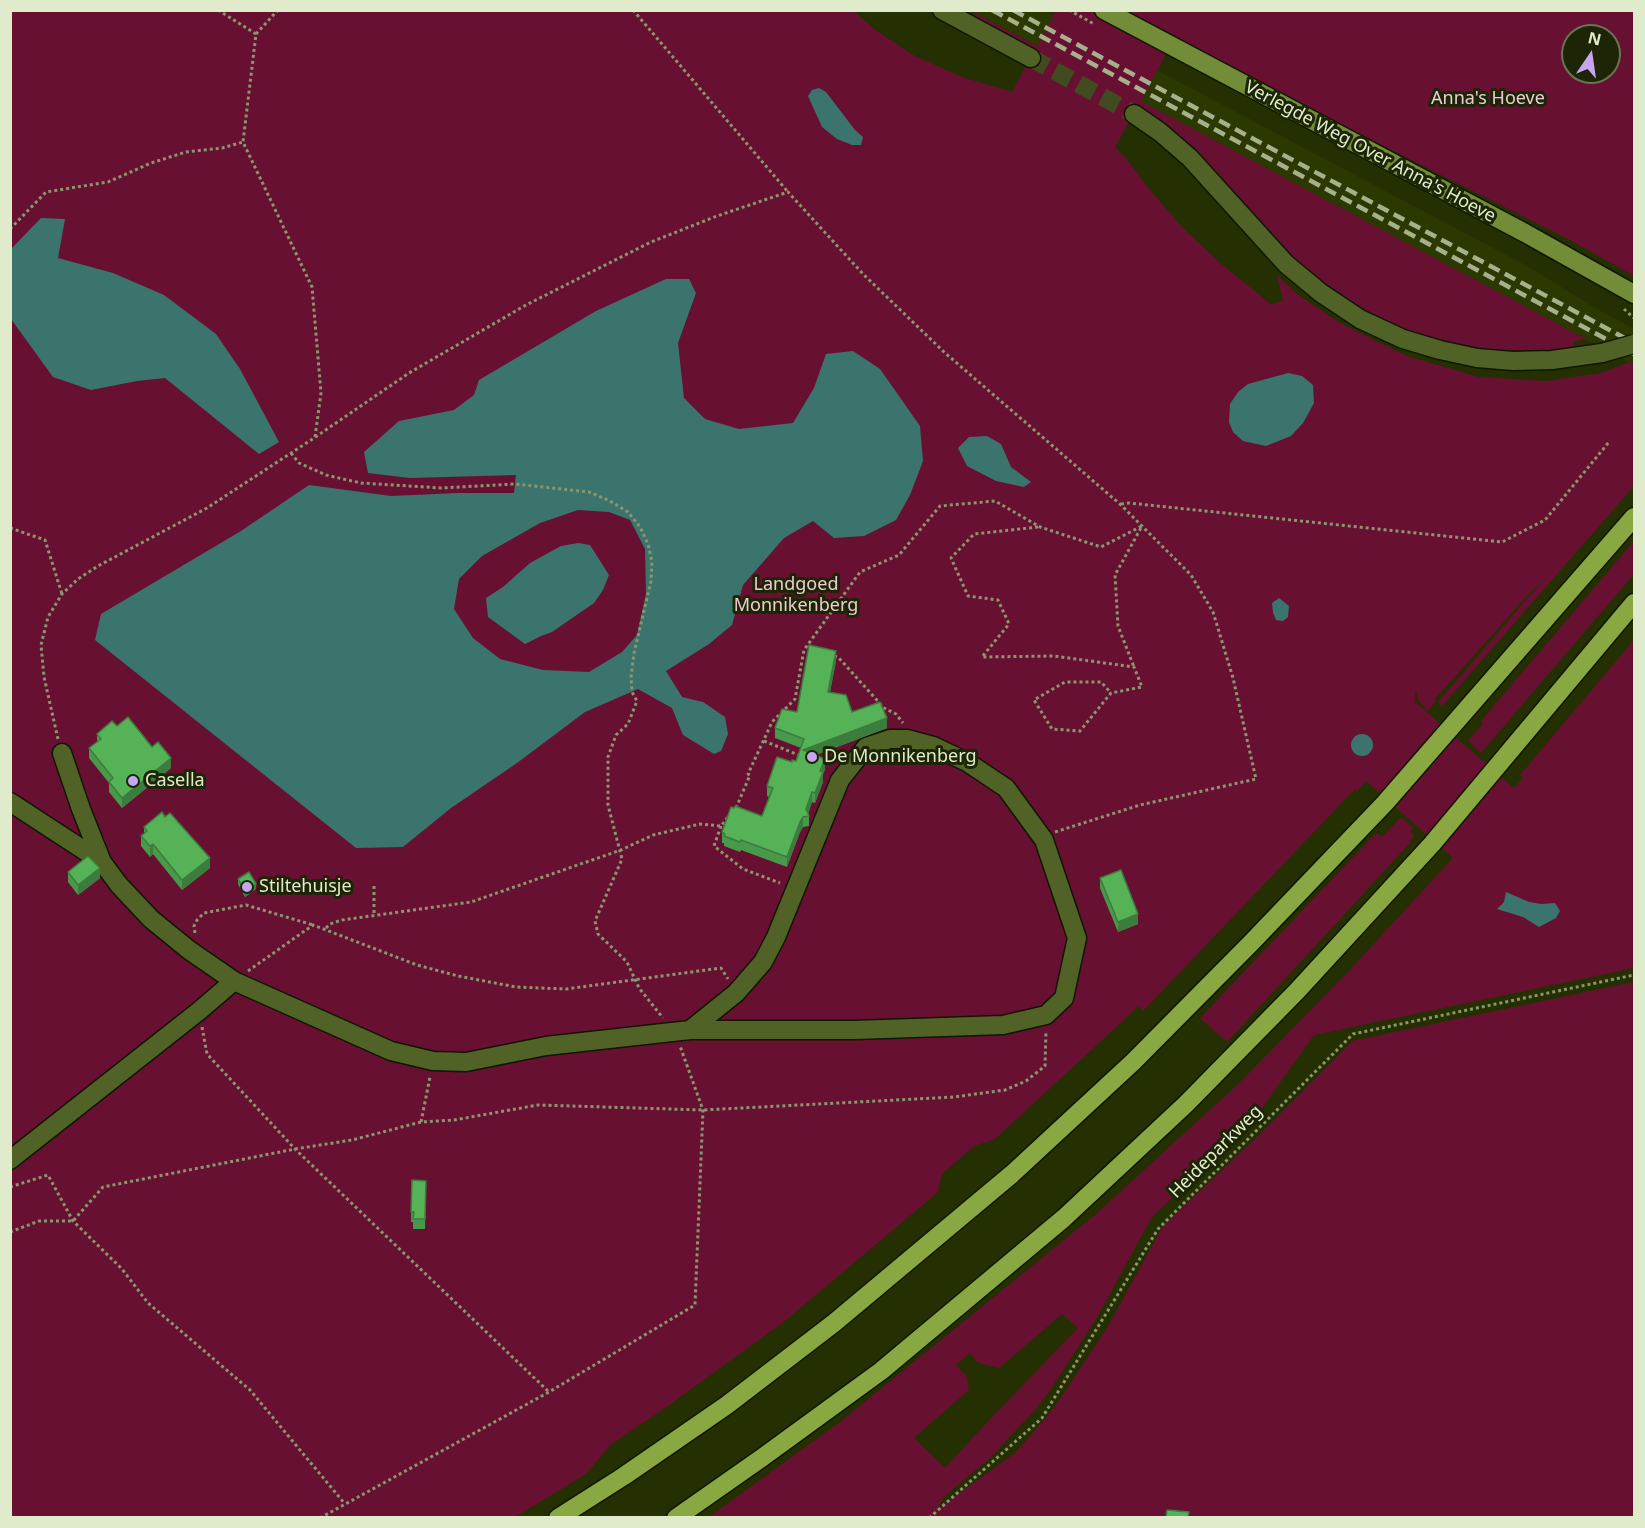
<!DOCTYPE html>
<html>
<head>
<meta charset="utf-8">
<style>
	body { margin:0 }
	#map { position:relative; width:1645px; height:1528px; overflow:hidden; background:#243001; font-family:"Noto Sans",sans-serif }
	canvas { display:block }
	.frame { position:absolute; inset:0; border:12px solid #dfebcb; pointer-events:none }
	.north { position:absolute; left:1561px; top:24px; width:60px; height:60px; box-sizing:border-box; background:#1c2506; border:2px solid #6a7455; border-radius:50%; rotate:13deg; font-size:16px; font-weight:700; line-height:24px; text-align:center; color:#dfebcb }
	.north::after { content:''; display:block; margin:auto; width:21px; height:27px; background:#c6a6f0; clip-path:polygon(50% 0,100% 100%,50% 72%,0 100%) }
</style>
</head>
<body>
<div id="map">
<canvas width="1645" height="1528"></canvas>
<div class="frame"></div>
<div class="north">N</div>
</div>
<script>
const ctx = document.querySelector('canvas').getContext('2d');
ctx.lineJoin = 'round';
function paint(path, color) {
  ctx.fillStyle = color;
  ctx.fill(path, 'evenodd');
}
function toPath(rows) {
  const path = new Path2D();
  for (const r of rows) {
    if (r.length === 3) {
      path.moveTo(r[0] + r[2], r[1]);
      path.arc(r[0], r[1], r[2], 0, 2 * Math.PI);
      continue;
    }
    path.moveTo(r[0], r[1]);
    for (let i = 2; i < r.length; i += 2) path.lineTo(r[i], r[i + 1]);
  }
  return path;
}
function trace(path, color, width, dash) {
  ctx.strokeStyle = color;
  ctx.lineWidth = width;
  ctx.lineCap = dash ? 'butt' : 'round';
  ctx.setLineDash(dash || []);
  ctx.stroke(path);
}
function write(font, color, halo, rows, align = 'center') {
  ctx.font = font + ' "Noto Sans",sans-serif';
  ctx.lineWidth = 6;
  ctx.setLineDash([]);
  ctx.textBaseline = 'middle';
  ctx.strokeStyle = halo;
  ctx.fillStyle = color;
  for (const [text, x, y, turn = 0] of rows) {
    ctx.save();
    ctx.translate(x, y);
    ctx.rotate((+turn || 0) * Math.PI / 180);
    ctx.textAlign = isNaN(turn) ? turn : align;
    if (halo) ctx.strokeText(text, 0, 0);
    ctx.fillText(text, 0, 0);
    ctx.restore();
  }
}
const built = toPath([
	[971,11,1045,11,1529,267,1592,306,1634,329,1634,365]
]);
const green = toPath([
	[10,11,854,11,874,29,913,55,962,77,1012,92,1034,50,974,17,975,13,1037,46,1056,11,1634,11,1634,276,1572,241,1235,71,1175,37,1141,101,1586,339,1573,342,1574,348,1541,352,1481,349,1433,339,1389,323,1350,303,1310,273,1278,242,1192,147,1170,128,1144,110,1138,107,1115,147,1126,158,1146,185,1180,225,1219,262,1272,305,1283,300,1277,275,1297,294,1340,323,1407,356,1479,377,1547,381,1601,373,1630,362,1634,365,1634,486,1442,706,1438,702,1546,577,1527,596,1435,699,1436,701,1428,711,1418,700,1417,691,1415,691,1415,702,1514,788,1523,778,1520,775,1634,640,1634,968,1314,1035,1252,1122,1152,1217,1095,1321,1049,1392,1034,1411,990,1458,946,1495,936,1510,1015,1453,1044,1420,1060,1399,1107,1328,1163,1226,1262,1132,1352,1041,1634,982,1634,1517,709,1517,840,1422,1096,1214,1237,1085,1348,972,1451,860,1453,858,1366,781,1357,791,1355,789,1143,1011,1139,1006,995,1139,974,1146,942,1174,938,1192,785,1321,665,1408,610,1445,586,1474,515,1517,11,1517],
	[1573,36,1609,36,1609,72,1573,72],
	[1062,1314,1078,1328,990,1419,945,1468,914,1438,969,1390,966,1373,964,1374,956,1365,970,1353,978,1363,999,1368],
	[1634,541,1634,574,1481,753,1468,740,1483,724,1481,721],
	[1401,817,1413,828,1410,832,1414,836,1410,843,1227,1042,1200,1018,1376,833,1382,837]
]);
const water = toPath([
	[819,88,826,92,855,130,863,137,861,145,852,145,837,139,822,127,808,96,812,90],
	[41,218,65,219,58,258,113,273,164,295,216,334,240,369,279,442,259,454,165,378,137,381,91,390,53,377,11,319,11,249],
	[666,279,689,279,696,293,678,343,684,398,705,419,739,429,793,423,814,388,826,354,853,351,880,369,920,426,923,461,910,495,896,520,864,536,834,538,813,521,784,538,743,585,732,625,709,644,666,671,682,697,703,702,725,717,728,734,721,751,714,754,683,735,672,708,638,689,585,712,517,763,451,808,403,847,356,848,95,640,101,614,241,531,309,485,391,496,458,493,514,493,516,475,410,478,368,473,364,452,399,421,454,410,474,395,479,380,596,311],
	[578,510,609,512,630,520,645,549,646,594,637,635,622,652,589,672,543,670,500,659,473,638,454,609,459,579,482,556,540,523],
	[1288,373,1302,376,1313,385,1314,403,1303,423,1291,436,1266,446,1243,441,1233,432,1229,422,1230,404,1238,392,1248,384],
	[987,436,1001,444,1011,467,1031,482,1024,487,996,481,967,466,958,448,969,437],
	[578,543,590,545,609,575,603,590,594,603,552,632,541,636,525,644,488,617,486,598,503,587,530,563,561,546],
	[1279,598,1289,606,1288,617,1283,621,1276,620,1273,613,1272,603],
	[1362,745,11],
	[1506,892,1529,902,1542,904,1555,903,1560,911,1556,918,1539,927,1523,917,1497,909,1504,902]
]);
const minorTunnel = toPath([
	[1031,58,1134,114]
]);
const path = toPath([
	[218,10,256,34,243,142,312,287,321,393,315,437],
	[633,10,788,192],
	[1069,10,1094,24],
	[256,34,278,10],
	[10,229,46,192,108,182,151,163,186,152,222,148,243,142],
	[1624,309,1634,318],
	[291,453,299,463,326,475,361,483,441,488,515,484,589,492,610,501,628,512,640,527,648,544,652,562,651,581,634,653,631,677,632,692,637,701,628,724,616,735,608,757,608,805,622,859,595,921,598,934,627,962,639,988,663,1018],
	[1121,504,1129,503,1502,542,1545,520,1609,442],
	[1038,527,974,534,951,558,968,596,998,600,1009,624,982,657,1054,656,1134,667,1142,687,1111,693,1080,731,1052,729,1034,700,1065,682,1101,682,1111,693],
	[10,528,45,540,62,594],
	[834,656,838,657,884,708,896,714,903,723],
	[58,739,44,677,41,645,48,617,62,594,78,579,98,566,207,508,314,438,409,373,526,305,651,242,717,216,788,192,863,274,944,352,1121,505,1191,575,1213,612,1233,678,1256,779,1140,805,1055,832],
	[764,741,801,756],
	[830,748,835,760],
	[736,808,750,775,748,774,772,722,795,699,804,650,860,572,899,555,940,506,995,501,1040,527,1101,547,1142,526,1115,575,1118,626,1134,667],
	[721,826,714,846,743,869,780,883],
	[374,886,374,916],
	[326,928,330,924,342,920,471,902,621,850,653,835,700,824,721,826,728,817],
	[195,933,194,926,197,920,204,913,246,905,313,925],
	[248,971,313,925,417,965,458,976,516,987,566,989,721,968,728,979],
	[10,1023,10,1030],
	[202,1027,207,1054,295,1149,549,1392],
	[421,1122,430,1077],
	[10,1187,48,1175,73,1221,122,1269,148,1303,250,1390,345,1504],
	[10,1232,39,1221,73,1221,103,1187,295,1149,352,1140,421,1122,454,1120,538,1105,703,1110,954,1097,1005,1090,1026,1081,1045,1066,1046,1031],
	[320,1518,549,1392,695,1305,703,1110,680,1046],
	[929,1518,1042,1418,1158,1229,1353,1034,1634,975]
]);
const minor = toPath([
	[942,10,1031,58],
	[1134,114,1160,132,1190,158,1286,264,1321,293,1360,319,1403,339,1440,350,1477,358,1513,361,1552,360,1602,353],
	[10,802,102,862,81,809,62,753],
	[102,862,119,885,151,919,189,950,234,981,391,1051,433,1061,466,1062,546,1046,690,1030,854,1030,1003,1025,1046,1015,1064,998,1077,938,1044,840,1006,788,967,762,933,746,907,739,890,739,866,747,840,780,776,937,763,962,736,993,690,1030],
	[10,1160,199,1011,234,981]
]);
const major = toPath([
	[1104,10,1525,233,1634,294]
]);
const highway = toPath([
	[558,1518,624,1476,727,1405,834,1323,1012,1174,1133,1062,1251,943,1385,803,1634,517],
	[676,1518,763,1457,881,1371,1064,1218,1186,1104,1297,991,1432,844,1634,603]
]);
const rail = toPath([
	[992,10,1634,354],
	[1013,10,1634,343]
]);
const minorBridge = toPath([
	[1602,353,1634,344]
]);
const wall = toPath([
	[836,661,830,692,852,712,887,728,816,755,825,769,823,774,823,782,815,803,812,802,808,814,809,816,809,826,803,827,800,832,787,867,741,850,740,852,724,846,724,843,722,843,722,832,762,816,769,797,767,796,767,786,792,762,796,761,801,748,775,738,775,728,797,712],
	[117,726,152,747,171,768,122,808,109,792,109,783,89,758,89,748,97,742,97,734],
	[144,827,210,868,182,890,153,854,150,857,141,846,141,836,144,834],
	[68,872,100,878,78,895,68,882],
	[1100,878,1138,924,1118,932,1100,888],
	[238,879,256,889,245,897,238,884],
	[412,1180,426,1181,425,1229,413,1229,413,1222,411,1222]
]);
const shadedWall = toPath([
	[836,651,836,661,828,702,828,692],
	[887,718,887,728,803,760,803,750],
	[171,758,171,768,122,808,122,798],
	[825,759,825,769,823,774,823,782,815,803,815,793,820,771],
	[812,792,812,802,807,817,806,809],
	[803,817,803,827,800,832,787,867,787,857,800,822],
	[153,844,153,854,150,857,150,846],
	[210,858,210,868,182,890,182,880],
	[100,868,100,878,78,895,78,885],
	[256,884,256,889,245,897,245,891],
	[1138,914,1138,924,1118,932,1118,922]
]);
const building = toPath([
	[809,645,836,651,828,692,846,695,852,712,880,702,887,718,803,750,825,759,820,771,823,772,815,793,812,792,806,809,809,816,803,817,800,822,787,857,741,840,740,842,724,836,725,834,722,832,731,807,734,808,735,806,762,816,773,788,767,786,777,757,792,762,792,760,796,761,804,739,775,728,782,709,797,712,809,645],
	[128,717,152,747,158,742,171,758,122,798,109,782,113,778,89,748,101,739,97,734,112,721,117,726,128,717],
	[162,812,165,817,170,813,210,858,182,880,153,844,150,846,141,836,147,831,144,827,162,812],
	[88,856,100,868,78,885,68,872,88,856],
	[1121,870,1138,914,1118,922,1100,878,1121,870],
	[249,872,256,884,245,891,238,879,249,872],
	[412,1180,426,1181,425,1219,413,1219,414,1212,411,1212,412,1180],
	[1167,1510,1189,1512,1188,1517,1191,1518,1166,1518,1167,1510]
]);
const markers = [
	[812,757,6,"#c6a6f0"],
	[133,781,6,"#c6a6f0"],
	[247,887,6,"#c6a6f0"]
];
const parkNames = [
	["Anna's Hoeve",1488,99],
	["Landgoed",796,585],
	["Monnikenberg",796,606]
];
const streetNames = [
	["Verlegde Weg Over Anna's Hoeve",1370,152,28],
	["Heideparkweg",1216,1152,-45]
];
const poiNames = [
	["De Monnikenberg",824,757],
	["Casella",145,781],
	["Stiltehuisje",259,887]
];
paint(built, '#2b3901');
paint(green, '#681032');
paint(water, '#3b746d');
trace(minorTunnel, '#404c1f', 18, [18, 9]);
trace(minor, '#0f1700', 21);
trace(major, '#0f1700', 21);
trace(highway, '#0f1700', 21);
trace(path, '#8a966f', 3, [3, 3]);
trace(minor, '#506226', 18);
trace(major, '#728c37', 18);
trace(highway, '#89a842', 18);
trace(rail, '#a5b18c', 4.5, [12, 6]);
trace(minorBridge, '#0f1700', 21, []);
trace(minorBridge, '#506226', 18);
paint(wall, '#49994b');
paint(shadedWall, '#3c7d3d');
paint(building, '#55b257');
trace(building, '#3c7d3d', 1.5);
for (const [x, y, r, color] of markers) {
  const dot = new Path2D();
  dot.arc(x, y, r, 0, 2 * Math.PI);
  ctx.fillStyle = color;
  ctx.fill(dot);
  trace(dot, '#1c2506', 2);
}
write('18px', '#ecccd2', '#1c2506', parkNames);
write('18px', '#dfebcb', '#1c2506', streetNames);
write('18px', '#dfebcb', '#1c2506', poiNames, 'left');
</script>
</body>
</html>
